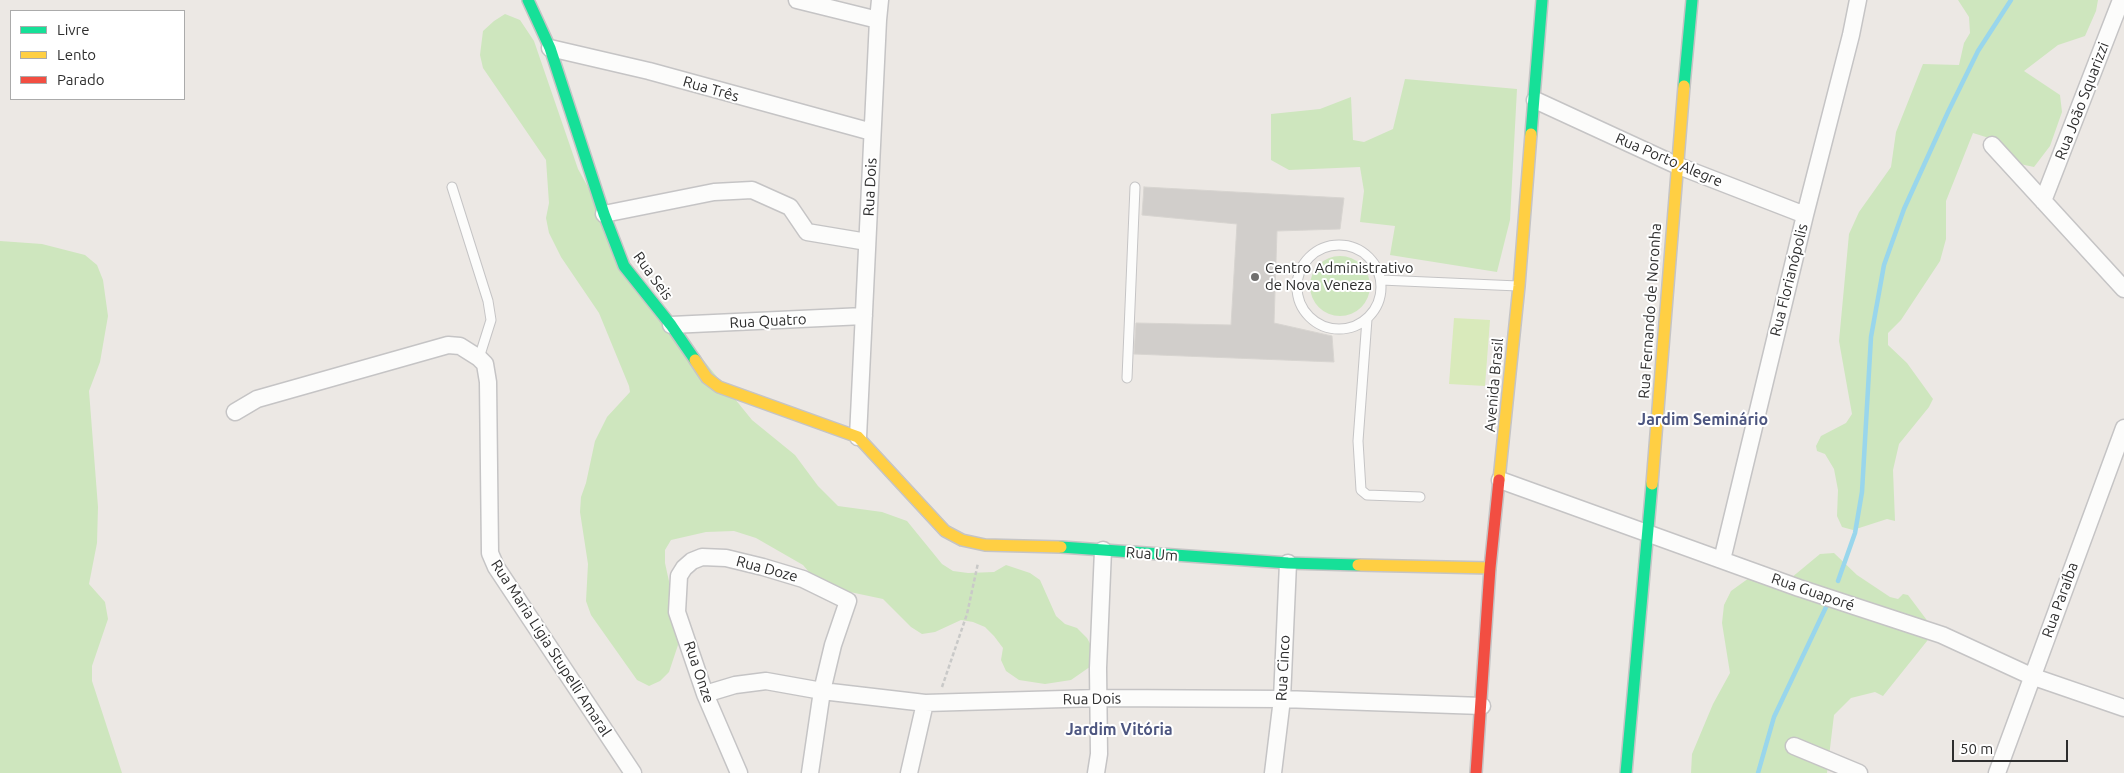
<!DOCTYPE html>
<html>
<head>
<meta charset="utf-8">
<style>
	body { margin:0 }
	#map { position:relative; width:2124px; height:773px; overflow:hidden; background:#ece8e4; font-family:Ubuntu,sans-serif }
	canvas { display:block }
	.legend { position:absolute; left:10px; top:10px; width:175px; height:90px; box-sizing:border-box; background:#fff; border:1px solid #ababab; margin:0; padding:6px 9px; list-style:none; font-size:15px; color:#2e2e2e }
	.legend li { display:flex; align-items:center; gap:10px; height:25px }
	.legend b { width:25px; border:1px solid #ababab }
	.scale { position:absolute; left:1952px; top:740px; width:116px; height:22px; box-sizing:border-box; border:2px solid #2e2e2e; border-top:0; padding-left:6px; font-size:15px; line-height:18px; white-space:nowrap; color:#2e2e2e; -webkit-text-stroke:4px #fff; paint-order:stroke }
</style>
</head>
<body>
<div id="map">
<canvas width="2124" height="773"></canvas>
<ul class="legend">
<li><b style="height:6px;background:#16e098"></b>Livre</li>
<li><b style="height:6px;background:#ffcf43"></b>Lento</li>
<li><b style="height:6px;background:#f24e42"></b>Parado</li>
</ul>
<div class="scale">50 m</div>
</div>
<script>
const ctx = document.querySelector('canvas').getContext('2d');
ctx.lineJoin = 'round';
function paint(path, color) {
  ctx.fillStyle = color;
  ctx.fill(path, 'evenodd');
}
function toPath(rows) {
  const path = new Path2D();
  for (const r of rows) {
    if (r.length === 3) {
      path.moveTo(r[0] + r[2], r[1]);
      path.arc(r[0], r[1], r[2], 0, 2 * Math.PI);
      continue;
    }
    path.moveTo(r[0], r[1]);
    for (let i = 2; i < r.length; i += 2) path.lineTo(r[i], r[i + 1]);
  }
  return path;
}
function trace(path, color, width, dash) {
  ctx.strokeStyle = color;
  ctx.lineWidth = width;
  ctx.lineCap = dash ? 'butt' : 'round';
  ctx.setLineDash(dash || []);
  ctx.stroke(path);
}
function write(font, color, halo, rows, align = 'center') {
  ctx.font = font + ' Ubuntu,sans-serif';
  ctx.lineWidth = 4;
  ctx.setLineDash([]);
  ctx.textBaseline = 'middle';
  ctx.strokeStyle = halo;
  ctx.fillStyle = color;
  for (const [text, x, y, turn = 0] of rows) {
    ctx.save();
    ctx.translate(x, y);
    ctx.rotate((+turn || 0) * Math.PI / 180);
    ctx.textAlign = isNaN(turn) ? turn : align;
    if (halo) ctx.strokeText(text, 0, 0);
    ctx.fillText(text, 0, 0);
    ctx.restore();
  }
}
const green = toPath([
	[1958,0,2098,0,2096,11,2085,36,2058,45,2024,71,2060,95,2062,112,2050,146,2034,167,2020,164,1989,138,1973,133,1946,201,1946,239,1940,261,1901,320,1888,333,1888,345,1907,363,1933,399,1929,407,1899,444,1893,470,1895,521,1887,519,1853,530,1842,527,1837,516,1838,490,1834,469,1825,454,1817,451,1816,446,1821,436,1846,423,1852,414,1839,341,1849,234,1859,212,1891,167,1896,132,1923,64,1959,65,1964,43,1970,33,1969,17],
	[505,14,520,20,534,41,578,169,641,283,752,420,795,455,818,486,838,506,882,512,907,521,942,564,953,571,968,573,994,572,1006,565,1030,573,1040,580,1056,616,1065,624,1077,628,1087,638,1094,651,1094,664,1071,680,1045,684,1019,680,1006,671,1001,660,1003,648,994,636,985,627,973,622,961,620,935,632,922,634,911,627,883,599,831,588,809,572,803,565,756,538,734,531,706,532,671,540,665,550,665,563,677,618,678,645,669,672,660,681,649,686,637,680,591,615,586,601,588,564,580,512,581,497,586,483,595,441,607,417,630,392,629,386,599,313,561,257,549,233,546,218,549,203,546,160,483,68,480,55,483,31,494,21],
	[1405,79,1517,89,1510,220,1497,272,1390,255,1395,226,1360,222,1364,191,1360,167,1289,170,1271,160,1271,114,1320,109,1351,97,1353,140,1364,142,1393,129],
	[0,241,42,244,85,255,97,265,103,280,108,316,100,362,89,391,98,507,97,543,89,584,105,602,108,619,92,666,92,681,122,773,0,773],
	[1340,286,30],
	[1834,553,1857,575,1890,597,1898,599,1903,594,1908,595,1935,631,1883,696,1875,692,1851,698,1834,715,1827,773,1691,773,1692,754,1713,704,1730,673,1722,623,1724,605,1731,591,1749,578,1791,578,1820,554]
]);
const pitch = toPath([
	[1454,318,1490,320,1485,386,1449,384]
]);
const stream = toPath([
	[1838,581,1855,533,1862,492,1871,337,1884,265,1904,209,1948,112,1978,51,2011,0],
	[1758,773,1774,717,1827,605]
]);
const building = toPath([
	[1144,187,1344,198,1340,229,1277,231,1274,323,1332,336,1334,362,1134,354,1136,323,1231,325,1237,224,1142,215,1144,187]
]);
const path = toPath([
	[942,687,967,614,978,563]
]);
const lane = toPath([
	[452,187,488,301,491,320,479,358],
	[1339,287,42],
	[1381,280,1518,286],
	[1367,319,1358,441,1361,490,1367,495,1420,497],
	[1127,378,1135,187]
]);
const street = toPath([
	[797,0,878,20],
	[550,48,649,71,872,132],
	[1535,100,1676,165,1805,215],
	[1992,145,2124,289],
	[2043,201,2121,0],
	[604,214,714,192,752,190,790,207,807,232,867,242],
	[671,325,864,316],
	[235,412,257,399,448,345,460,346,479,358,485,364,488,382,490,553,496,567,633,773],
	[858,437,878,20,880,0],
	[1500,480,1799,588,1942,635,2031,676,2124,708],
	[1722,560,1805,215,1851,35,1858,0],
	[705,694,735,685,766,681,822,691,925,703,1099,698,1282,699,1482,706],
	[1794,746,1859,773],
	[739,773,705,694,677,612,679,576,684,568,692,561,702,557,726,558,763,567,803,579,848,601,833,645,822,691,810,773],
	[909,773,925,703],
	[1096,773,1099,754,1098,668,1103,550],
	[1273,773,1282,699,1288,563],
	[1997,773,2124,428]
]);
const fast = toPath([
	[528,0,550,48,604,214,624,266,671,325,695,360],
	[1684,86,1692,0],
	[1531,134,1542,0],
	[1061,547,1288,563,1358,565],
	[1626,773,1652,484]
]);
const slow = toPath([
	[695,360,707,378,719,387,858,437,945,531,962,540,985,545,1061,547],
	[1499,480,1519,286,1531,134],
	[1652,484,1684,86],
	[1358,565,1490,568]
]);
const jam = toPath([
	[1476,773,1490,568,1499,480]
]);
const markers = [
	[1255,277,5,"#706f6e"]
];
const streetNames = [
	["Rua Três",711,89,16],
	["Rua João Squarizzi",2082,101,-69],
	["Rua Porto Alegre",1669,160,23],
	["Rua Dois",870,187,-87],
	["Rua Seis",653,276,54],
	["Rua Florianópolis",1789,280,-76],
	["Rua Fernando de Noronha",1650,311,-86],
	["Rua Quatro",768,321,-3],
	["Avenida Brasil",1494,385,-85],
	["Rua Um",1152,554,4],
	["Rua Doze",767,569,15],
	["Rua Guaporé",1813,592,19],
	["Rua Paraíba",2060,600,-70],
	["Rua Maria Ligia Stupelli Amaral",551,648,57],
	["Rua Cinco",1283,668,-87],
	["Rua Onze",699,672,71],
	["Rua Dois",1092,699,-1]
];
const poiNames = [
	["Centro Administrativo",1265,268],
	["de Nova Veneza",1265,285]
];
const neighbourhoodNames = [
	["Jardim Seminário",1703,420],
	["Jardim Vitória",1119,730]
];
paint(green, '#cee6be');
paint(pitch, '#d9eabb');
trace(stream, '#99d6ec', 4.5);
paint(building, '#d1cecb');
trace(building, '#d7d4d0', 1);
trace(lane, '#c5c4c5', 11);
trace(street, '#c5c4c5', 19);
trace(fast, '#c5c4c5', 14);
trace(slow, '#c5c4c5', 14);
trace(jam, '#c5c4c5', 14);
trace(path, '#c9c9c8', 2.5, [4, 2.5]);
trace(lane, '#fcfcfb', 9);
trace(street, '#fcfcfb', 16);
trace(fast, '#16e098', 11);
trace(slow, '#ffcf43', 11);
trace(jam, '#f24e42', 11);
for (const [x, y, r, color] of markers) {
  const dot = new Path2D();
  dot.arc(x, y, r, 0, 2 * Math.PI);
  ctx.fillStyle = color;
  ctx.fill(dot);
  trace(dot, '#fff', 2);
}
write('15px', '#2e2e2e', '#fff', streetNames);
write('15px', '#2e2e2e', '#fff', poiNames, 'left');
write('bold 16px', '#4d5680', '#fff', neighbourhoodNames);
</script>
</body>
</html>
